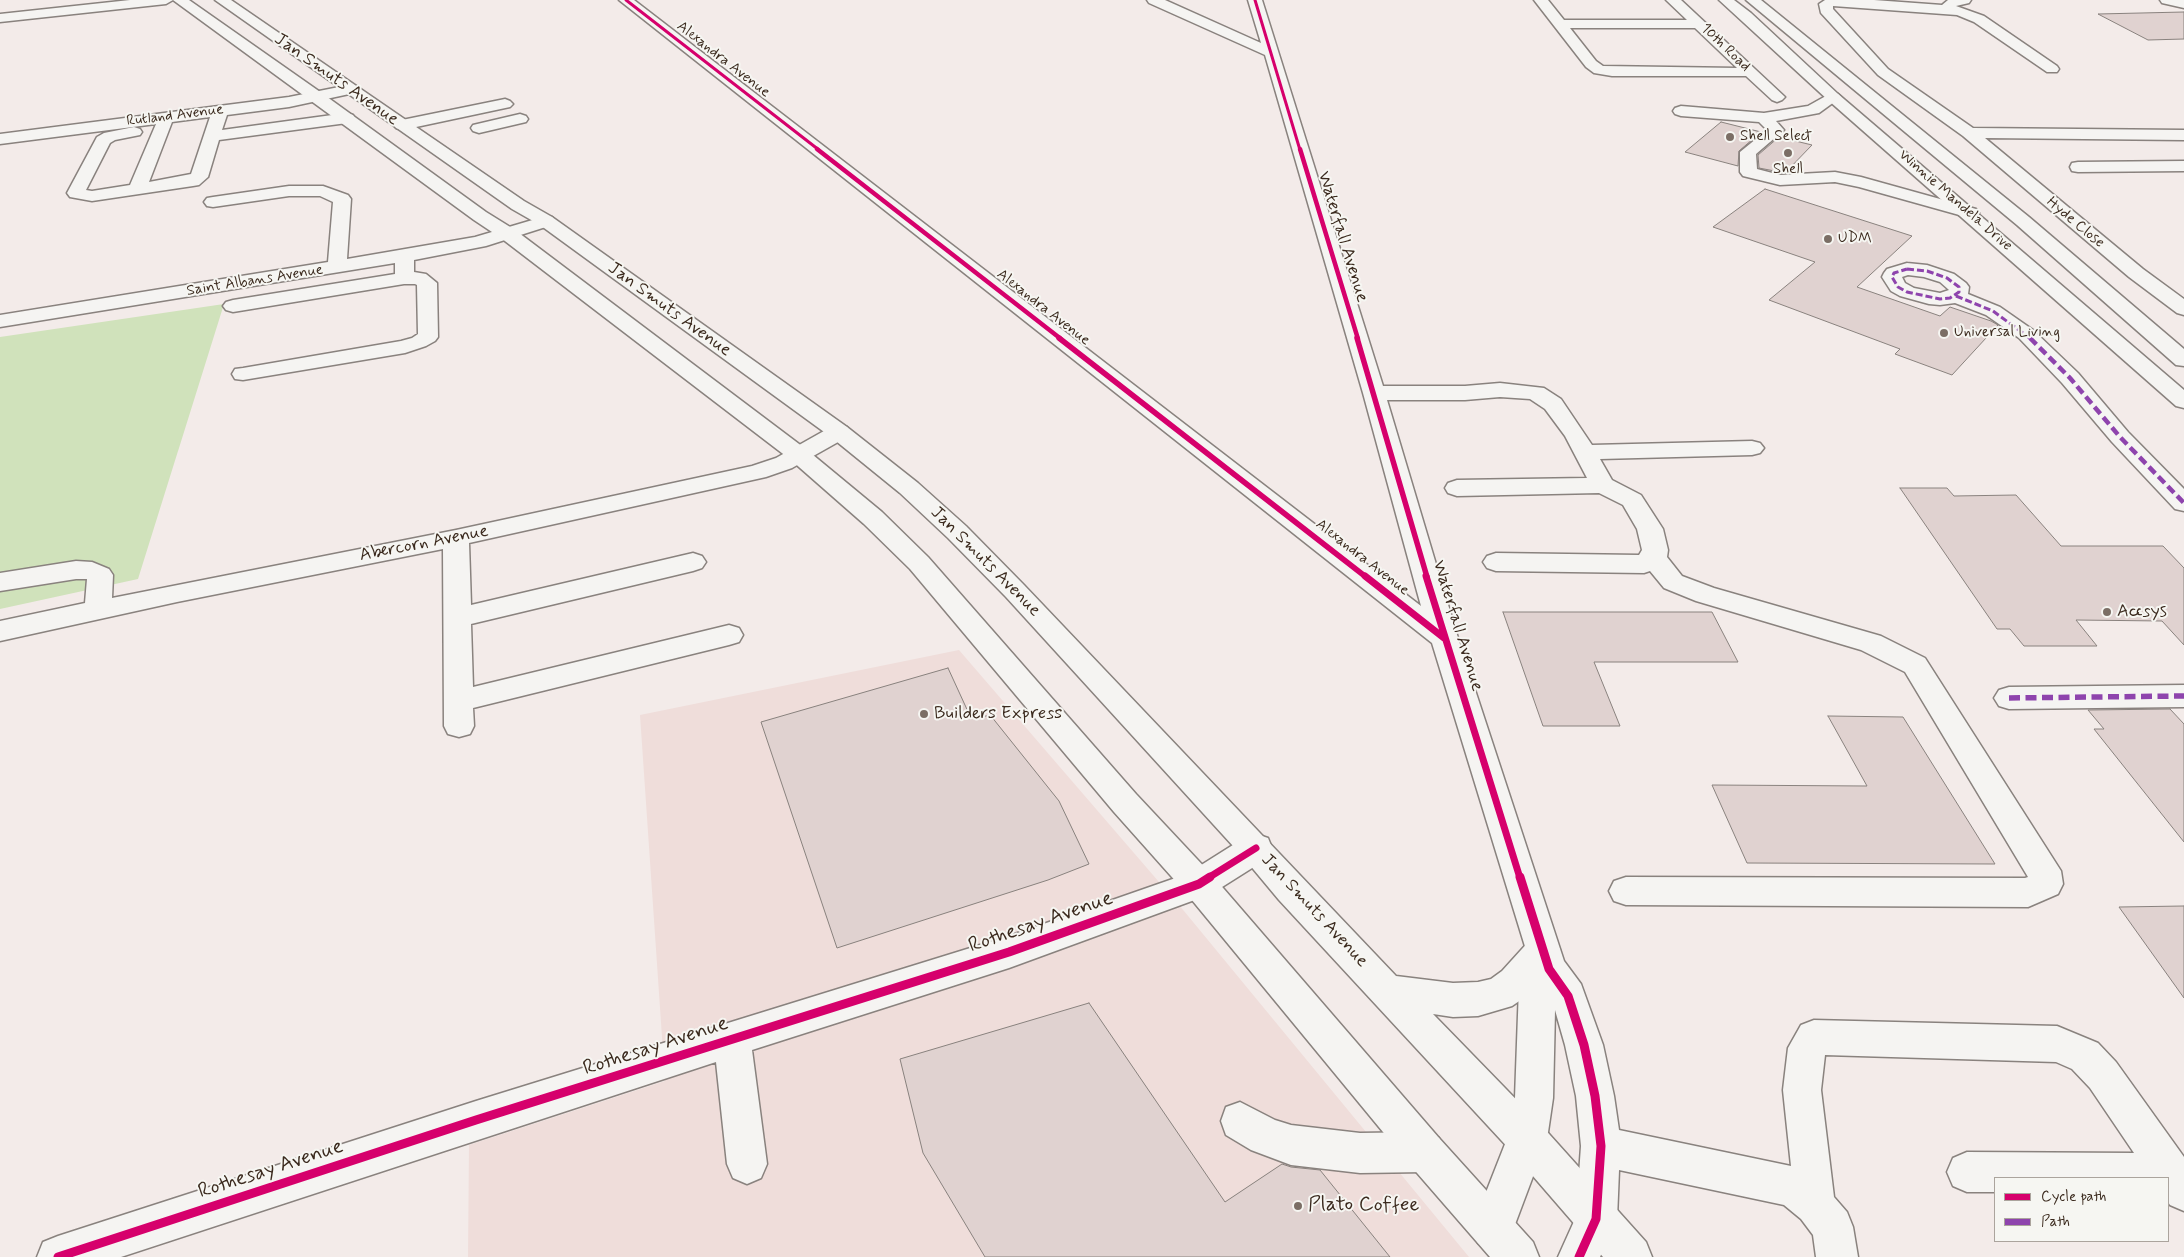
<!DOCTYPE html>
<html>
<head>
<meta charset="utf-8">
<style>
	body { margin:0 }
	#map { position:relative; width:2184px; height:1257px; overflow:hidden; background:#f3ebe9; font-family:Mynerve,sans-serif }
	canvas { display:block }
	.legend { position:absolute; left:1994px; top:1177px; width:175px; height:65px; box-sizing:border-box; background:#f6f6f2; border:1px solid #aba49d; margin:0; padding:6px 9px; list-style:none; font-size:15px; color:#3b2a1e }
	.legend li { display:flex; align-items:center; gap:10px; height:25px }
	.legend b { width:25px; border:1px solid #aba49d }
</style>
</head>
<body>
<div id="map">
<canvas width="2184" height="1257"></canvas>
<ul class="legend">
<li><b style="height:6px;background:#d6006c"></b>Cycle path</li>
<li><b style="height:6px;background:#8e44ad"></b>Path</li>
</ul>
</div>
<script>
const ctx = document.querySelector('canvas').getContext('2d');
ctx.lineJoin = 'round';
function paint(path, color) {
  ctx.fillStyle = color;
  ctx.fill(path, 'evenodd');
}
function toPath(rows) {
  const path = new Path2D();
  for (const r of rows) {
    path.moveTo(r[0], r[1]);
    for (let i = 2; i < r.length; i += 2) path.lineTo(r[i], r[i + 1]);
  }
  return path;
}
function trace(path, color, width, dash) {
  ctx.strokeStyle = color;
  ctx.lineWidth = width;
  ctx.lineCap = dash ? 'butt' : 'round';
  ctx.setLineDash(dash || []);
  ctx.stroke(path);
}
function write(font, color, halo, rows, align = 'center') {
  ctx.font = font + ' Mynerve,sans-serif';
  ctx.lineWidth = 4;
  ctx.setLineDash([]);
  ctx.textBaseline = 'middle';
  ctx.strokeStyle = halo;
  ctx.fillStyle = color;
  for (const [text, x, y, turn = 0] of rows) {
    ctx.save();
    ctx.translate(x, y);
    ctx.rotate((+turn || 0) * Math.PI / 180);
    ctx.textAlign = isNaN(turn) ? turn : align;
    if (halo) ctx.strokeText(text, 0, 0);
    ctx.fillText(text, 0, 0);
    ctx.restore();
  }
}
const built = toPath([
	[959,650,1184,911,1469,1257,468,1257,469,1145,665,1081,640,715]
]);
const green = toPath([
	[224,304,138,579,0,609,0,337]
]);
const building = toPath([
	[2184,12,2184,39,2148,40,2098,14,2184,12],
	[1721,122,1761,132,1739,151,1738,166,1685,152,1721,122],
	[1779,137,1812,145,1785,173,1759,168,1758,155,1779,137],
	[1765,189,1912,236,1857,287,1940,316,1950,307,1991,321,1998,325,1952,375,1895,354,1900,349,1769,300,1815,262,1713,227,1765,189],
	[1900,488,1947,488,1954,496,2016,495,2061,546,2163,546,2184,568,2184,645,2162,621,2076,620,2097,646,2024,646,2010,629,1997,629,1900,488],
	[1503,612,1712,612,1738,662,1594,662,1620,726,1543,726,1503,612],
	[948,668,970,716,991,716,1059,801,1089,864,1048,880,837,948,761,722,948,668],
	[2170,709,2184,724,2184,842,2094,729,2104,729,2088,710,2170,709],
	[1828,716,1903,717,1995,864,1747,863,1712,785,1867,786,1828,716],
	[2184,906,2184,998,2119,907,2184,906],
	[1089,1003,1225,1202,1282,1164,1291,1167,1320,1170,1390,1257,985,1257,923,1153,900,1059,1089,1003]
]);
const minor = toPath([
	[130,0,173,0,166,4,0,22,0,14,130,0],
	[619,0,634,0,1421,606,1363,393,1265,55,1149,3,1147,0,1165,0,1261,43,1248,0,1262,0,1383,386,1465,386,1500,383,1544,388,1561,399,1592,445,1752,441,1760,443,1764,448,1760,453,1752,455,1600,459,1612,480,1641,495,1663,529,1668,550,1667,557,1682,576,1714,588,1881,636,1925,658,2061,871,2063,884,2058,894,2028,907,1626,905,1614,901,1609,891,1614,881,1626,877,2025,878,2028,877,1905,672,1861,650,1696,601,1664,588,1650,571,1644,573,1496,571,1487,568,1483,562,1487,556,1496,553,1639,555,1642,550,1637,529,1623,505,1599,493,1457,496,1448,493,1445,488,1448,483,1457,480,1587,478,1565,436,1545,409,1530,399,1500,397,1465,400,1387,400,1458,638,1564,961,1581,984,1603,1045,1614,1096,1619,1130,1791,1166,1783,1090,1788,1048,1801,1025,1814,1020,2057,1026,2098,1043,2116,1062,2184,1157,2184,1211,2170,1205,2168,1202,2168,1178,1995,1178,1995,1192,1967,1192,1953,1186,1947,1172,1953,1158,1967,1152,2134,1153,2090,1088,2072,1069,2056,1062,1825,1055,1821,1090,1834,1197,1847,1212,1853,1227,1858,1257,1816,1257,1813,1235,1801,1219,1784,1205,1619,1170,1617,1219,1600,1257,1558,1257,1576,1217,1581,1146,1576,1096,1565,1045,1555,1010,1553,1098,1547,1139,1508,1243,1493,1249,1478,1243,1472,1228,1507,1139,1515,1098,1519,987,1531,966,1432,643,619,0],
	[1534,0,1548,0,1564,20,1687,20,1666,0,1681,0,1785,97,1782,100,1777,102,1772,100,1746,76,1612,76,1594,73,1586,67,1534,0],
	[1570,28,1695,28,1737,68,1603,66,1596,61,1570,28],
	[1825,0,1874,0,1942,5,1948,0,1971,0,1969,3,1956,6,1984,16,2057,66,2059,69,2057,72,2047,72,1974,22,1957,15,1833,6,1833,9,1888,69,1973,128,2184,130,2184,140,1985,138,2143,269,2184,299,2184,315,2177,313,2129,277,1963,136,1878,75,1821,13,1819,4,1825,0],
	[2160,0,2184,0,2184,8,2162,3,2160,0],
	[349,85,354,87,357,90,354,93,289,107,227,115,222,130,347,113,353,115,355,118,353,121,347,123,219,140,208,177,199,185,193,186,92,201,70,197,67,193,97,137,104,133,134,127,140,129,142,132,140,135,115,140,110,143,86,190,92,191,130,185,156,124,0,144,0,134,289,97,349,85],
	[210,117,191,174,149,182,172,122,210,117],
	[1833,92,1838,94,1841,97,1819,113,1776,121,1784,130,1756,154,1757,169,1780,175,1835,172,1861,177,1976,209,1979,213,1976,217,1970,218,1859,187,1835,182,1780,185,1743,176,1740,172,1740,152,1767,130,1759,122,1681,116,1675,114,1673,111,1675,108,1681,106,1764,113,1808,106,1833,92],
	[505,99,510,101,513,104,510,107,402,130,396,128,394,125,396,122,402,120,505,99],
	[520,114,526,116,528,119,526,122,479,133,473,131,471,128,473,125,520,114],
	[2184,161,2184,171,2078,172,2072,171,2070,167,2072,163,2078,162,2184,161],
	[289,186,323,186,348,195,351,199,347,259,475,237,546,216,552,217,555,221,552,225,486,246,414,260,414,272,426,274,437,283,438,337,435,341,426,346,405,353,243,380,235,379,232,374,235,369,243,368,401,341,412,338,418,334,417,285,415,284,404,284,233,312,226,310,223,306,226,302,233,300,395,274,395,263,0,327,0,315,328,262,333,202,320,196,289,196,213,207,207,206,204,202,207,198,213,197,289,186],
	[1907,263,1927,265,1954,274,1966,283,1969,287,1968,294,2000,307,2033,330,2078,373,2128,432,2184,489,2184,511,2175,509,2112,442,2062,383,2019,338,1986,315,1955,303,1940,305,1929,304,1900,296,1891,291,1882,277,1884,273,1887,269,1907,263],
	[1908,275,1924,277,1940,282,1949,290,1940,293,1914,288,1905,283,1902,277,1908,275],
	[839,425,847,427,850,432,847,437,792,468,766,477,469,543,471,605,693,553,702,556,706,562,702,568,693,571,471,624,473,687,729,625,739,628,743,635,739,642,729,645,473,708,474,726,470,734,459,737,448,734,444,726,443,549,177,602,0,641,0,621,85,603,87,579,76,579,0,591,0,573,76,561,92,562,109,569,113,575,112,598,456,530,752,466,776,458,831,427,839,425],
	[2184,685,2184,707,2009,709,1999,706,1994,698,1999,690,2009,687,2184,685],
	[1256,834,1268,838,1272,848,1268,858,1211,894,1009,968,752,1050,767,1164,761,1178,747,1184,733,1178,727,1164,716,1062,121,1257,37,1257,43,1242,58,1236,476,1101,1009,936,1187,874,1244,838,1256,834],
	[1240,1102,1275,1120,1291,1125,1360,1133,1425,1132,1439,1138,1445,1152,1439,1166,1425,1172,1360,1173,1291,1165,1251,1150,1226,1135,1221,1121,1226,1107,1240,1102]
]);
const major = toPath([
	[173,0,189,0,323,94,486,212,515,230,807,450,882,512,928,557,1136,794,1211,874,1439,1138,1533,1242,1539,1257,1490,1257,1411,1166,1187,894,1114,812,910,569,864,524,791,460,501,238,474,220,173,0],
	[215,0,231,0,524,201,552,217,847,427,918,483,966,526,1024,585,1396,976,1453,983,1478,982,1491,979,1502,971,1531,939,1543,934,1555,939,1560,950,1555,961,1528,995,1512,1006,1478,1016,1453,1017,1433,1014,1541,1125,1646,1242,1652,1257,1603,1257,1513,1153,1279,900,1244,858,1006,597,948,538,900,493,831,437,540,225,512,209,215,0],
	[1719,0,1734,0,1751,13,1838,94,2184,390,2184,408,2176,406,1828,100,1719,0],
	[1746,0,1761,0,2029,217,2184,349,2184,366,2176,365,2017,225,1746,0]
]);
const quietFar2 = toPath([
	[1907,269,1927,271,1947,278,1959,287,1959,292,1950,298,1940,299,1907,292,1898,287,1892,277,1894,273,1907,269],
	[1956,296,1993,311,2031,339]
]);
const quietFar1 = toPath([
	[2030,338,2070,378,2120,437,2184,503]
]);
const quiet = toPath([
	[2009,698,2184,696]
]);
const cyclewayFar4 = toPath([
	[626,0,819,150],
	[1255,0,1300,150]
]);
const cyclewayFar3 = toPath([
	[817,149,1061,339],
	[1300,149,1358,339]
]);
const cyclewayFar2 = toPath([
	[1059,338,1366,577],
	[1357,338,1427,577]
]);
const cyclewayFar1 = toPath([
	[1365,576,1444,638],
	[1426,576,1520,878],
	[1208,878,1256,848]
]);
const cycleway = toPath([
	[1520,877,1549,969,1568,996,1584,1045,1595,1096,1601,1146,1596,1219,1579,1257],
	[58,1257,476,1120,1009,952,1199,884,1210,877]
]);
const markers = [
	[1730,137,5,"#7b6e65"],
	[1788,153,5,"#7b6e65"],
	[1828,239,5,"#7b6e65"],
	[1944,333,5,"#7b6e65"],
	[2107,612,5,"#7b6e65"],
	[924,714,5,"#7b6e65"],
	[1298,1206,5,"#7b6e65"]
];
const farStreetnames = [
	["10th Road",1725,48,44],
	["Alexandra Avenue",723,60,38],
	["Rutland Avenue",175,116,-7],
	["Winnie Mandela Drive",1955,201,41],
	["Hyde Close",2075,223,40],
	["Saint Albans Avenue",255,281,-9],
	["Alexandra Avenue",1043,308,38],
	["Alexandra Avenue",1362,558,38]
];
const farPoinames = [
	["Shell Select",1740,137],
	["Shell",1788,170,"center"],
	["UDM",1838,239],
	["Universal Living",1954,333]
];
const streetNames = [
	["Jan Smuts Avenue",336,80,35],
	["Waterfall Avenue",1342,237,73],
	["Jan Smuts Avenue",669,310,36],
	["Abercorn Avenue",424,544,-11],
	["Jan Smuts Avenue",985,562,45],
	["Waterfall Avenue",1457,626,73],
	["Jan Smuts Avenue",1314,911,47]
];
const poiNames = [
	["Accsys",2117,612],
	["Builders Express",934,714]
];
const nearStreetnames = [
	["Rothesay Avenue",1041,923,-19],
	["Rothesay Avenue",656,1047,-18],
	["Rothesay Avenue",271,1170,-18]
];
const nearPoinames = [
	["Plato Coffee",1308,1206]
];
paint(built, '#efddda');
paint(green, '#d0e2bb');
paint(building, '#e0d2d0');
trace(building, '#89827e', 1);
trace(minor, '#89827e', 3);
trace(major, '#89827e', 3);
paint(minor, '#f5f4f2');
paint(major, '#f5f4f2');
trace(quietFar2, '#8e44ad', 3, [7, 3]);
trace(quietFar1, '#8e44ad', 4.5, [9, 4.5]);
trace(quiet, '#8e44ad', 5.5, [11, 5.5]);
trace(cyclewayFar4, '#d6006c', 3);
trace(cyclewayFar3, '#d6006c', 4.5);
trace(cyclewayFar2, '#d6006c', 5.5);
trace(cyclewayFar1, '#d6006c', 7);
trace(cycleway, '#d6006c', 9);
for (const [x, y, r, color] of markers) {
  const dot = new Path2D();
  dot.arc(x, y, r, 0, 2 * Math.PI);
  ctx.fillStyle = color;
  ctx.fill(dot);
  trace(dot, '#f6f6f2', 2);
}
write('15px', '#3b2a1e', '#f6f6f2', farStreetnames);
write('15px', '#3b2a1e', '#f6f6f2', farPoinames, 'left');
write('18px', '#3b2a1e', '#f6f6f2', streetNames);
write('18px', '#3b2a1e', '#f6f6f2', poiNames, 'left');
write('21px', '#3b2a1e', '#f6f6f2', nearStreetnames);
write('21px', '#3b2a1e', '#f6f6f2', nearPoinames, 'left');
</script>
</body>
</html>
